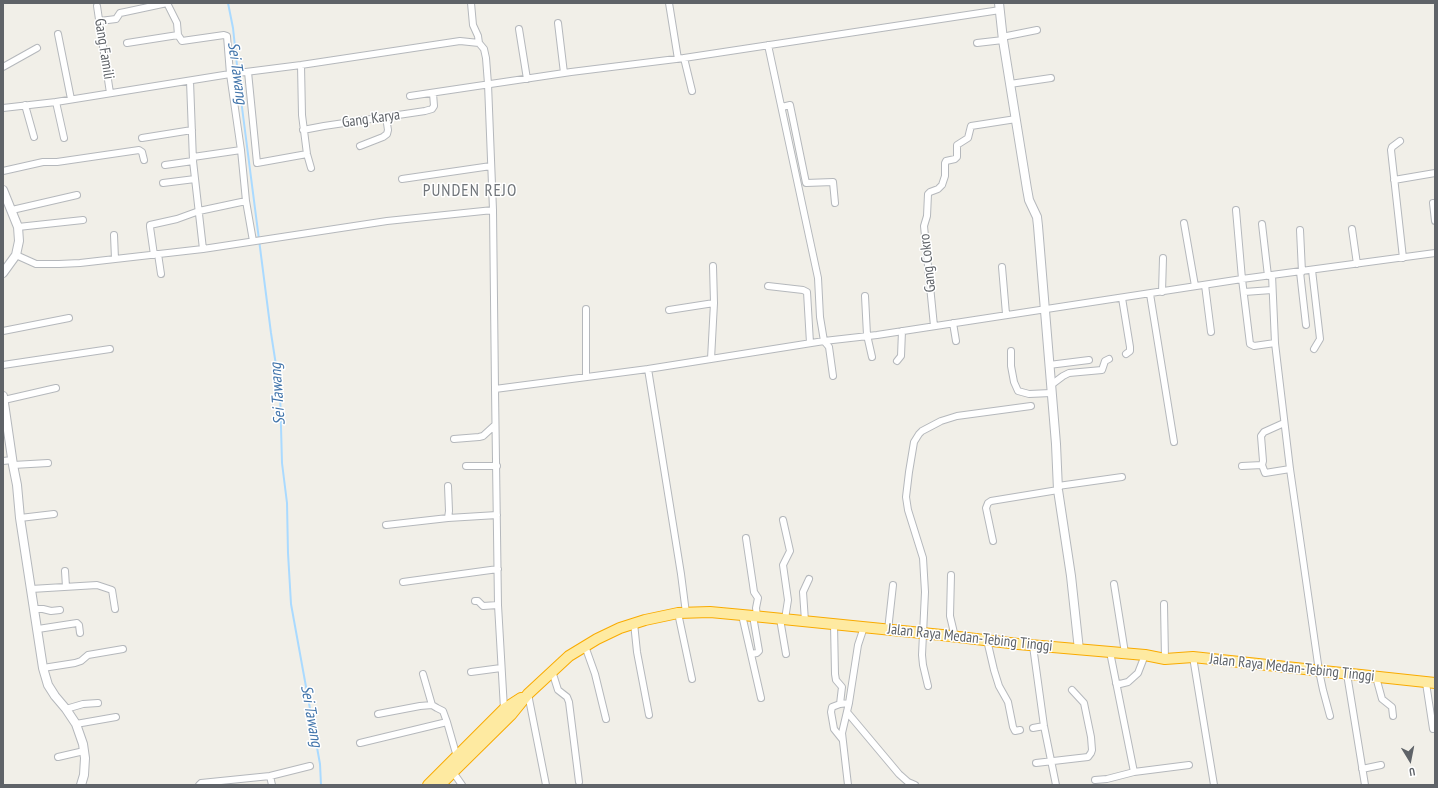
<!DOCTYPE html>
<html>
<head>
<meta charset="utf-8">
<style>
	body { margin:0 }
	#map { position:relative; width:1438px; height:788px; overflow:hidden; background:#f1efe8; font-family:"PT Sans Narrow",sans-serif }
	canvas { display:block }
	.frame { position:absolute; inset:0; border:4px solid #5f6368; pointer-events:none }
	.north { position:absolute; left:1390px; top:740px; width:40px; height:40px; -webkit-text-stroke:3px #fff; paint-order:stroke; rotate:170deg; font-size:11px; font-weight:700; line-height:16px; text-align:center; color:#5f6368 }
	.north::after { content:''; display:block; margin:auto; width:14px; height:18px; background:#5f6368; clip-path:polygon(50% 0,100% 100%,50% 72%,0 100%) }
</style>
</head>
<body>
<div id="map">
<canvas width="1438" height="788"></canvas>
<div class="frame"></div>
<div class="north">U</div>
</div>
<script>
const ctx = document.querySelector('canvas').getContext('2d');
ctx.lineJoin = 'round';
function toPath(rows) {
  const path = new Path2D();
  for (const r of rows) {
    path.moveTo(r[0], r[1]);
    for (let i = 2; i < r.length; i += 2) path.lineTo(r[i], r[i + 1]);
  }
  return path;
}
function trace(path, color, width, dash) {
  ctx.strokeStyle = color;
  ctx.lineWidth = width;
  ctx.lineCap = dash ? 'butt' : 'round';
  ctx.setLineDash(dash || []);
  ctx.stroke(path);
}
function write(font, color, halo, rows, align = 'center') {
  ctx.font = font + ' "PT Sans Narrow",sans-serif';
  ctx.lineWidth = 3;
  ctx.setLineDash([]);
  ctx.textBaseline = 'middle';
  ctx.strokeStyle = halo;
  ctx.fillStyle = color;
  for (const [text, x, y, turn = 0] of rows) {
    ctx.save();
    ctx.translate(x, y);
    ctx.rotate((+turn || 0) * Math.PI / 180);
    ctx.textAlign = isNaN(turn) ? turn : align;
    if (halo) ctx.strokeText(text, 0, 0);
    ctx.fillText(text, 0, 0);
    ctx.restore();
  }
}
const stream = toPath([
	[228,3,233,28,239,84,271,333,280,391,282,463,287,503,288,553,291,604,320,764,321,785]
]);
const minor = toPath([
	[471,3,473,25,478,36,479,43],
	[669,3,678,59],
	[97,6,110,93],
	[100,21,116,19,120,13,125,12,167,3,177,23,178,35],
	[558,23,564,73],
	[519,29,527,79],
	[58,34,71,99],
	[1002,37,1037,30],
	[127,43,178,35,182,41,224,35,227,36,230,74,241,150,246,201,253,241],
	[977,43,1003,40],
	[768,45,818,278,820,317,824,341,829,347,833,376],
	[684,58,692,91],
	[301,65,302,115,307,154,311,168],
	[3,67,37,48],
	[248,72,257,163,307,154],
	[190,81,193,161,203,249],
	[1010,84,1051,78],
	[410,96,571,72,684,58,1000,10],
	[56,102,64,138],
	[25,105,34,137],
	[782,107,790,105,806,183,833,182,835,203],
	[3,108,56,102,230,74,301,65,460,41,479,43,484,49,486,58,488,84,493,210,495,389],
	[303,130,324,126,425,111,432,109,434,106,433,93],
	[142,138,192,130],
	[1400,141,1392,147,1391,150,1403,258],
	[360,146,383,137,387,134,388,130,386,117],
	[193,157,241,150],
	[165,165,193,161],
	[3,171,43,162,57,162,139,150,142,152,144,160],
	[402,179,491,166],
	[1394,180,1435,173],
	[163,183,195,179],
	[1433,203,1435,221],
	[12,210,77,195],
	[1236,210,1242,279,1250,344,1254,346,1275,343],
	[1184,223,1195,286],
	[1262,224,1268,276],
	[18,227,83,220],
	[1352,229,1357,264],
	[1300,230,1302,272],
	[114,235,115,259],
	[158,254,161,274],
	[16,255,36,264,59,264,80,263,203,249,387,221,493,210],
	[154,255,150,227,150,225,177,219,199,211,246,201],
	[1002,267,1006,314],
	[1312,270,1320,339,1314,349],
	[1300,272,1306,325],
	[1272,275,1275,343,1290,469,1319,671,1323,690,1330,716],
	[1205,285,1211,332],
	[768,286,803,290,807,292,810,343],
	[1162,292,1163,258],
	[1244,292,1272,290],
	[1150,294,1174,442],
	[865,296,867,335,872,357],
	[1122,298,1130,347,1130,351,1126,354],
	[586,309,586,377],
	[669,310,714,303],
	[953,323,956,341],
	[934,326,924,226,927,216,928,194,930,192,938,189,942,185,945,176,945,163,946,161,955,159,957,157,957,145,968,138,971,126,1016,119],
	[3,331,69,318],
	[1011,351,1011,366,1014,382,1018,391,1029,394,1051,393],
	[711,359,714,303,713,266],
	[897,361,901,356,902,331],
	[3,365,110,349],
	[1049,365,1089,360],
	[648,369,681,574,686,613],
	[1051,385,1063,376,1069,373,1102,370,1105,361,1109,359],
	[4,400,56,388],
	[454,439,479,437,483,436,495,425],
	[3,461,12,460],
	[13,465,48,463],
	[1262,465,1265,473,1290,469],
	[466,466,497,466],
	[1242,466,1262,465,1263,461,1261,436,1264,432,1284,423],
	[1058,486,1122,477],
	[20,518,54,514],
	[448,518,449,511,448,486],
	[783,520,790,551,783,565,788,600,785,619],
	[386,525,448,518,497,515],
	[746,538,753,585,754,592,758,598,756,608,757,616],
	[993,541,986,508,988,503,991,501,1058,490],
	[65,571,66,587],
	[951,575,950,616,955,637],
	[403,582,498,569],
	[1114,584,1125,653],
	[31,589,97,585,112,590,115,609],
	[475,601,478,601,483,606,498,605],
	[1164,604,1165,659],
	[34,609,43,609,51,611,60,610],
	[678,613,692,679],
	[742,615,761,698],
	[780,619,786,654],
	[805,621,803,592,809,579],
	[634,623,637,652,649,715],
	[834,624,835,674,836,680,842,687,840,704,849,703],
	[38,629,77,623,79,625,80,633],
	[888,630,893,585],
	[987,640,994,670,999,686,1008,702,1013,727,1015,731,1020,730],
	[585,646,595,674,606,719],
	[1033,646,1044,726,1056,785],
	[751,654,757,653,759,651,753,616],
	[1193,657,1214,785],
	[43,668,75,663,81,661,88,655,123,649],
	[552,671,558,690,567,697,569,702,579,782],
	[471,672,501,668],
	[423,674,432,705],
	[1347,674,1365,785],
	[1376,677,1382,699,1392,707,1393,716],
	[1116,683,1120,684,1128,682,1138,673,1145,655],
	[1426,683,1433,729],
	[928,686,923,665,922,655,925,592,923,558,908,510,906,497,909,472,914,442,919,434,922,431,941,421,957,416,1031,406],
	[528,694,546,785],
	[840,704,832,707,831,712,834,729,842,739],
	[66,709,83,704,98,703],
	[504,709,498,605,495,389,648,369,824,341,877,335,1242,279,1435,253],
	[847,712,899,774,908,782,915,785],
	[378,714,420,706,432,705,437,708,443,711,447,722,457,757],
	[76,724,116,717],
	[1033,728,1044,726],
	[360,743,447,722],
	[58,757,84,751],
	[1036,763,1088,757,1091,753,1092,750,1091,737,1084,703,1072,690],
	[1362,769,1381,765],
	[453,772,462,785],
	[1134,772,1189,765],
	[270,776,272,785],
	[1095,780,1107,779,1134,772,1110,652],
	[199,785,201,783,270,776,310,766],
	[848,785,842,733,849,703,858,645,864,627]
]);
const tertiary = toPath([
	[999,3,1003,40,1027,189,1029,200,1037,217,1038,226,1056,444,1058,490,1071,576,1079,650],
	[3,190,18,227,19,241,16,255,3,273],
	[3,396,13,465,17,485,20,518,43,668,48,685,55,696,66,709,76,724,83,744,85,758,84,775,81,785]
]);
const trunk = toPath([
	[428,785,504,709,521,698],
	[440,785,511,715,528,694,569,656,597,639,620,628,645,620,678,613,710,612,753,616,942,635,1018,644,1145,655,1165,659,1193,657,1435,683]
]);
const streetNames = [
	["Gang Famili",104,49,81],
	["Gang Karya",371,119,-8],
	["Gang Cokro",928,263,-96],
	["Jalan Raya Medan-Tebing Tinggi",970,638,6],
	["Jalan Raya Medan-Tebing Tinggi",1292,668,6]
];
const waterNames = [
	["Sei Tawang",237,73,82],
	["Sei Tawang",278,394,-94],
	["Sei Tawang",311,716,80]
];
const quarterNames = [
	["PUNDEN REJO",470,191]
];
trace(stream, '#aadaff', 2);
trace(minor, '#b5b8bc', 8);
trace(tertiary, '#b5b8bc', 10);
trace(trunk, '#f9ab00', 12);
trace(minor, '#fff', 6);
trace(tertiary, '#fff', 8);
trace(trunk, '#feeaa1', 10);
write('15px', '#5f6368', '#fff', streetNames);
write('italic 16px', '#4174aa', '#fff', waterNames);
ctx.letterSpacing = '1px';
write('17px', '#70757a', '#fff', quarterNames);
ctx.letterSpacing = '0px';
</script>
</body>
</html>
